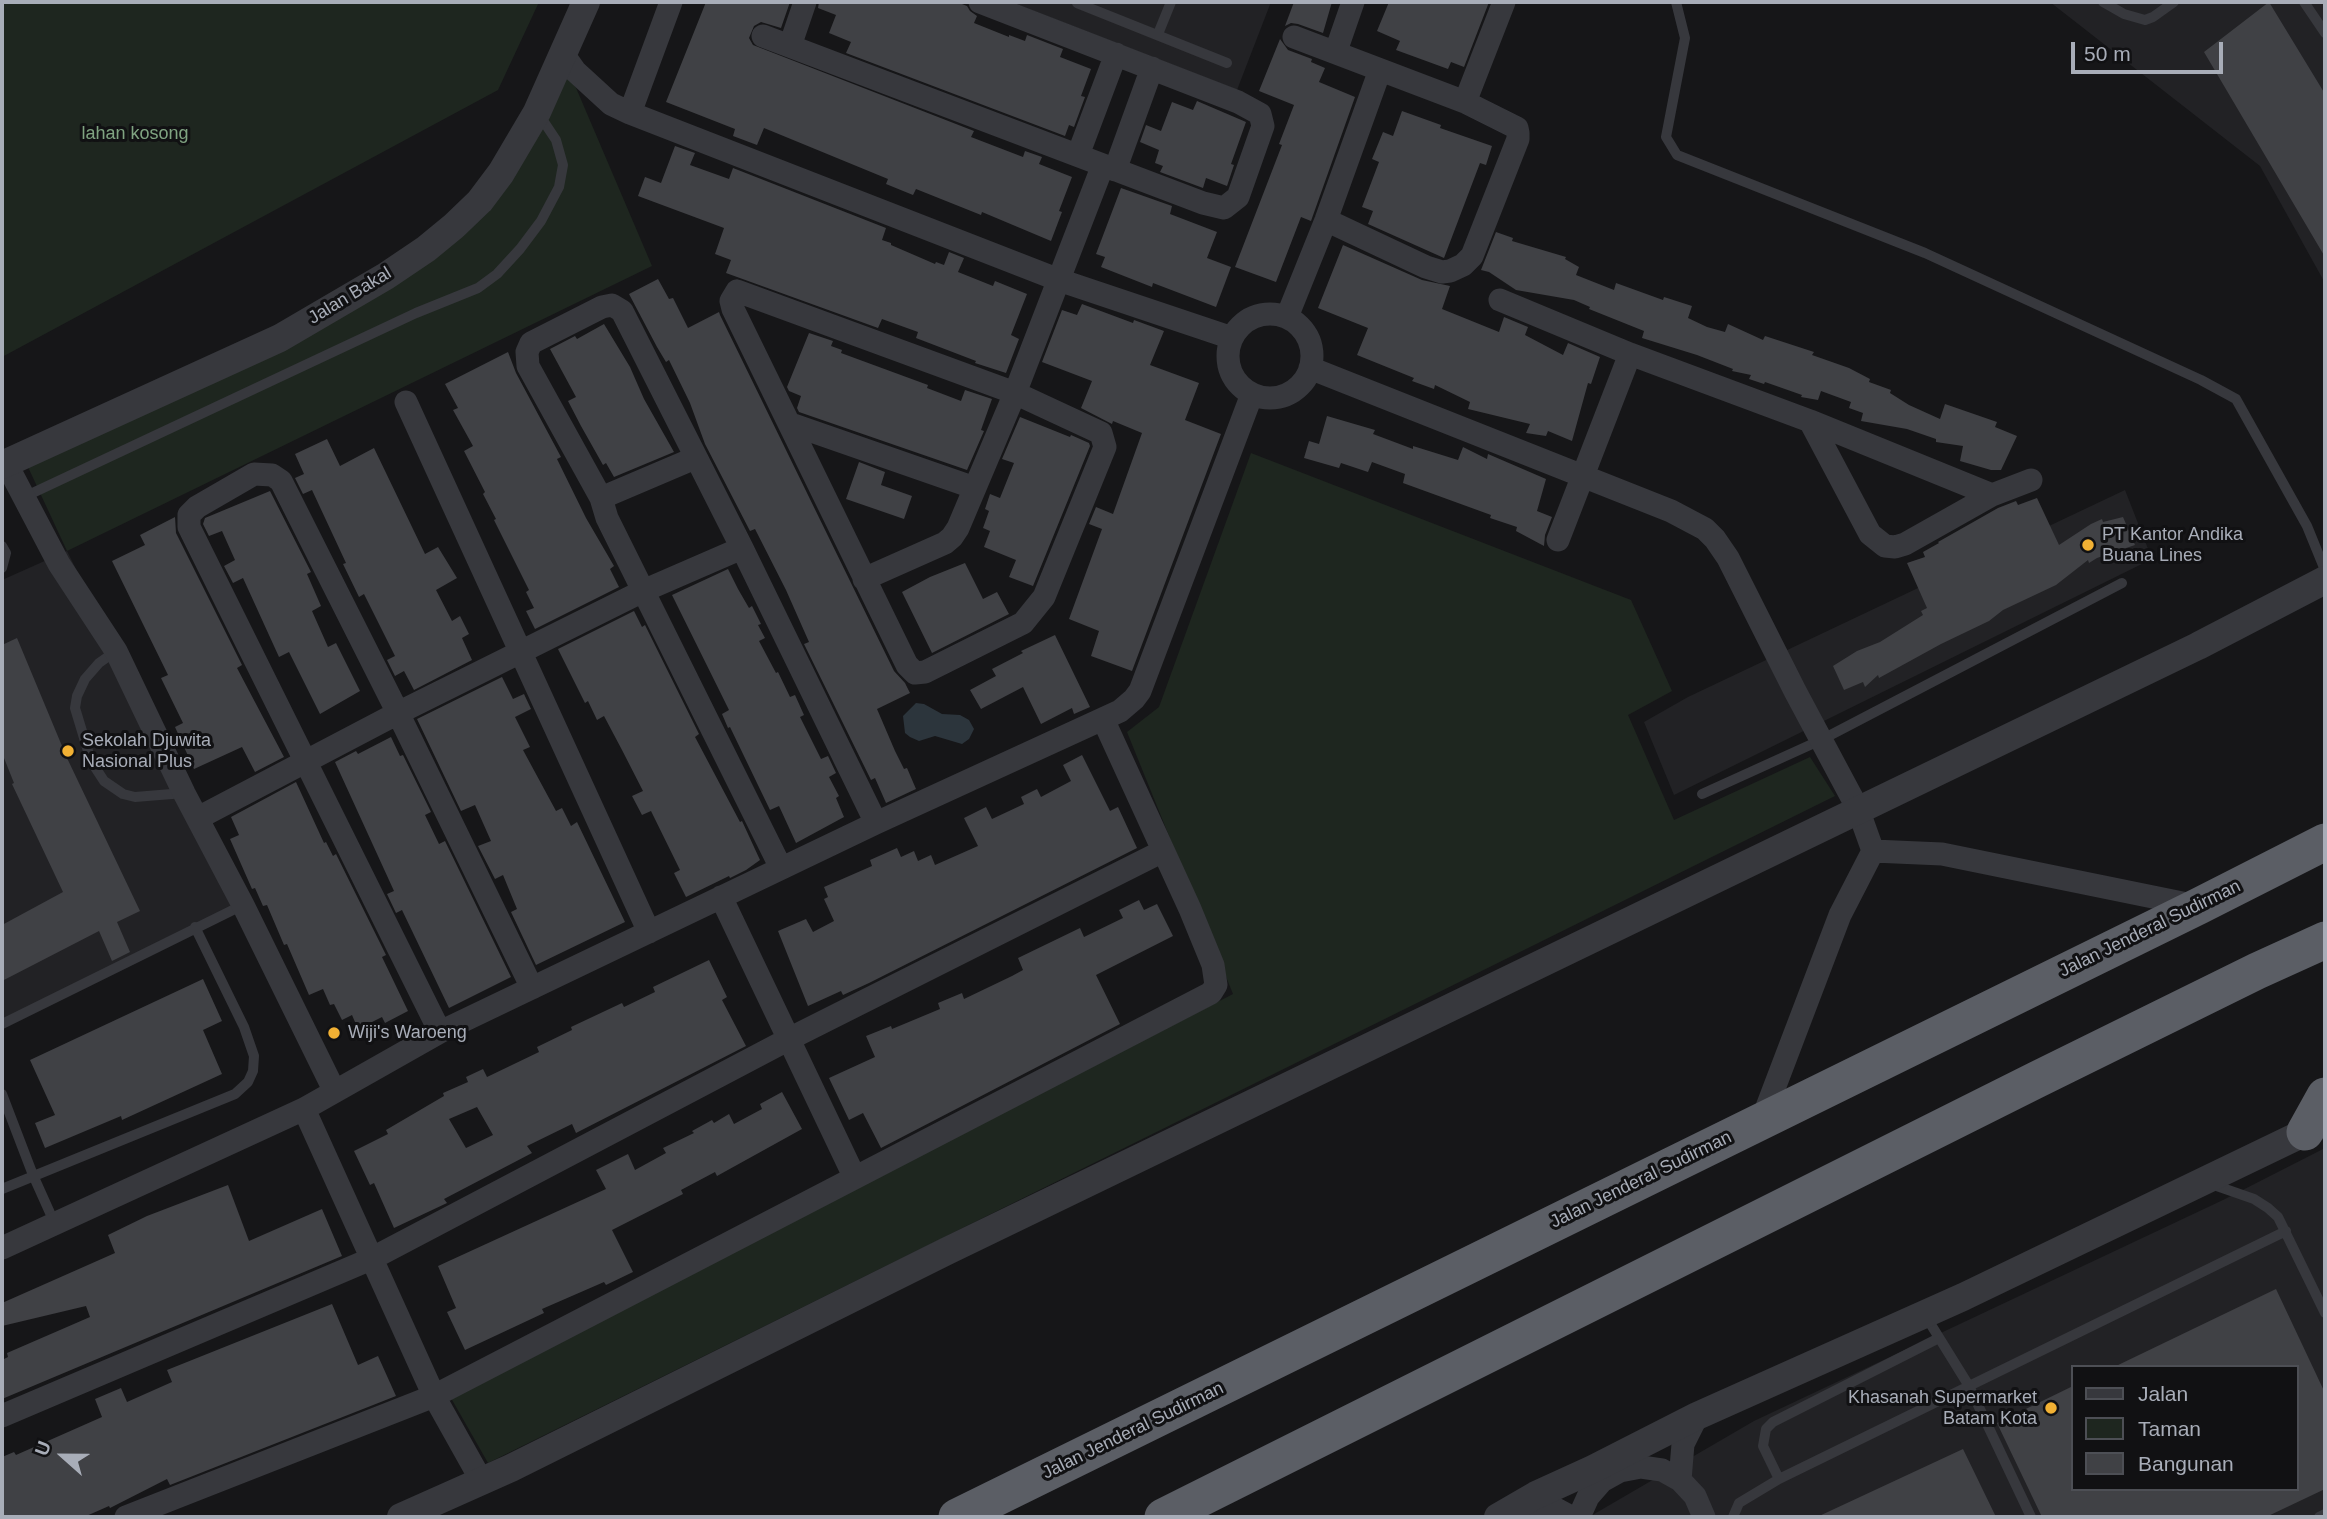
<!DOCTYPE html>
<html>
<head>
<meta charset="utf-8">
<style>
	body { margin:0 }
	#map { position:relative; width:2327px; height:1519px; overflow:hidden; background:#161618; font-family:Arial,sans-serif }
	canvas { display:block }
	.frame { position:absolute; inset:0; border:4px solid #a8adb8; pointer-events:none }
	.legend { position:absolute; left:2071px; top:1365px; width:228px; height:126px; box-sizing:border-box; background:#111113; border:2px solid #4d4f55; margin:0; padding:9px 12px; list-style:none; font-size:21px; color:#a8adb8 }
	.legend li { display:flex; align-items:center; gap:14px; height:35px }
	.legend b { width:35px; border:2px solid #4d4f55 }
	.north { position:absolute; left:28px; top:1421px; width:70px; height:70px; -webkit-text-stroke:5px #111113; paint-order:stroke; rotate:291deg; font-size:19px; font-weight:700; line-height:28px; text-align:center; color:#a8adb8 }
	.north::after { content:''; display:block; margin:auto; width:24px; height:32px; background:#a8adb8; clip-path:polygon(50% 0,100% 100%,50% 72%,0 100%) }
	.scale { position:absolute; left:2071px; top:42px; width:152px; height:32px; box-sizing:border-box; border:4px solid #a8adb8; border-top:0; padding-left:9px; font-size:21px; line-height:24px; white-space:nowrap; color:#a8adb8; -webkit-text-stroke:5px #111113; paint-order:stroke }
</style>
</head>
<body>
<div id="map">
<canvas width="2327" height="1519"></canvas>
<div class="frame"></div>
<ul class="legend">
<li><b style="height:9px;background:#37383d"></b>Jalan</li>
<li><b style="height:19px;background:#1e261f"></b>Taman</li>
<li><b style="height:19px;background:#404145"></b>Bangunan</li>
</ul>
<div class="north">U</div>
<div class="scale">50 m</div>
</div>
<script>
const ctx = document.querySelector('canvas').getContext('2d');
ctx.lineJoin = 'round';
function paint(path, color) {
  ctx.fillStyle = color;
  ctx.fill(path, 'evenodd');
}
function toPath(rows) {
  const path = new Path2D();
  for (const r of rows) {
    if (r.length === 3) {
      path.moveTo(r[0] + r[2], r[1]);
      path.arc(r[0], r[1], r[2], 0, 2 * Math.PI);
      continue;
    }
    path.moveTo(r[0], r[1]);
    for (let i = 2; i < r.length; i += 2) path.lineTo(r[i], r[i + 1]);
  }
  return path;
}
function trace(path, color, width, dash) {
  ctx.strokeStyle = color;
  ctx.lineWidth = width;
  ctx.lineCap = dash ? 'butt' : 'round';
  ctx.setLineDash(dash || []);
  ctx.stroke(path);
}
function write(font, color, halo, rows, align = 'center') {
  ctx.font = font + ' Arial,sans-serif';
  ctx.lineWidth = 6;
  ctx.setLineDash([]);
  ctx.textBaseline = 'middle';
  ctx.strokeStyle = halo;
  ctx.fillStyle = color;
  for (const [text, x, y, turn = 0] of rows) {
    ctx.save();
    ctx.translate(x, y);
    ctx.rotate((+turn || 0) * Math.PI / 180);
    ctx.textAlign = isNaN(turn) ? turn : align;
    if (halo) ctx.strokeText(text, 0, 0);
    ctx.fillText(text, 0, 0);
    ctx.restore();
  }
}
const built = toPath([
	[1011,2,1271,2,1237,90],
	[2050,2,2325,2,2325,283,2260,166],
	[2125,490,2152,559,1674,795,1644,722,1688,697],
	[67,551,243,905,2,1020,2,580],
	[2325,1148,2325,1517,1589,1517,1754,1421,2223,1200],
	[2073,1367,2297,1367,2297,1489,2073,1489]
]);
const green = toPath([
	[2,2,539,2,498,90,2,357],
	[568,69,652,266,67,551,28,467,426,261],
	[1251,453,1631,600,1672,691,1628,715,1674,820,1810,757,1835,796,488,1463,451,1398,1233,994,1127,732,1159,707]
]);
const water = toPath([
	[916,703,924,704,942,714,960,715,969,720,974,729,969,739,962,744,935,736,919,741,910,737,905,733,903,716]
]);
const building = toPath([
	[706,2,790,2,781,28,761,22,754,26,749,38,753,45,974,131,971,137,1023,157,1025,151,1042,157,1039,164,1072,177,1059,211,1062,212,1051,241,982,212,981,215,916,189,913,195,886,184,888,179,764,128,757,145,733,136,735,129,666,102],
	[819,2,957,2,967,6,970,11,977,16,974,23,1009,37,1009,35,1025,41,1027,35,1063,49,1060,57,1091,69,1081,96,1085,97,1074,127,1069,125,1065,136,846,53,851,42,829,33,836,15,818,8],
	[1294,2,1332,2,1323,33,1298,24,1291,23,1285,26],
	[1389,2,1489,2,1464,67,1451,62,1448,69,1396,50,1400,41,1377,31],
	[2269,2,2325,94,2325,257,2204,52],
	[1280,39,1288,50,1312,59,1311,62,1325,68,1319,82,1355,97,1311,221,1301,217,1276,282,1235,267,1282,145,1279,144,1294,105,1259,91],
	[1197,101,1246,122,1231,164,1234,165,1227,186,1206,178,1203,188,1160,172,1163,166,1155,163,1159,150,1140,142,1146,125,1161,131,1172,102,1193,110],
	[1402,111,1441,125,1440,128,1492,146,1486,165,1480,163,1444,258,1368,224,1373,211,1362,207,1379,162,1372,159,1383,132,1393,136],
	[675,146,695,153,690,165,729,179,733,168,886,228,882,240,891,243,891,245,935,264,936,262,944,265,949,252,964,258,958,272,993,286,995,281,1027,294,1011,335,1019,339,1006,373,975,363,976,361,916,338,918,332,882,319,878,328,726,273,731,260,715,254,724,228,638,196,645,177,661,183],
	[1121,188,1172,206,1170,214,1217,232,1207,258,1231,267,1216,307,1153,283,1152,287,1101,267,1105,257,1096,254],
	[1496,232,1513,238,1512,241,1566,257,1565,259,1579,267,1576,275,1614,290,1616,283,1663,300,1664,297,1692,306,1688,318,1707,327,1725,332,1728,324,1763,340,1765,336,1814,352,1812,355,1849,368,1870,379,1869,382,1891,390,1890,393,1909,405,1940,419,1945,404,1997,422,1995,427,2017,436,2001,470,1991,470,1960,461,1963,446,1936,442,1936,439,1907,429,1861,421,1863,413,1849,408,1851,402,1821,391,1818,400,1801,397,1802,395,1765,382,1764,384,1749,379,1751,375,1732,371,1733,369,1697,355,1642,338,1644,331,1589,309,1590,307,1574,300,1516,290,1489,272,1481,270],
	[1343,245,1422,280,1450,286,1442,309,1499,332,1504,317,1528,327,1525,335,1563,355,1568,343,1600,357,1591,384,1588,383,1572,441,1548,431,1546,436,1526,433,1530,424,1468,409,1470,402,1435,385,1434,389,1412,381,1414,378,1357,355,1368,328,1318,308],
	[658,279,669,299,673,298,688,328,719,312,720,315,894,671,905,683,910,693,877,709,895,751,904,769,907,768,916,789,886,803,875,778,871,780,804,644,809,642,786,590,755,529,750,531,705,444,690,403,669,360,666,362,657,347,629,294],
	[1082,304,1133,323,1134,320,1164,331,1150,365,1199,383,1185,420,1221,434,1132,671,1091,656,1099,631,1069,619,1102,529,1089,524,1096,507,1113,514,1142,433,1113,421,1112,424,1081,408,1092,381,1042,362,1062,310,1077,315],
	[604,324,630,367,644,399,674,452,614,477,606,463,603,465,581,426,568,401,576,397,550,349,575,336,577,339],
	[809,333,833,341,831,346,842,350,841,353,928,385,927,388,961,401,965,390,992,399,981,430,984,431,967,470,799,412,797,408,801,396,789,391,787,387],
	[508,352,516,373,561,457,557,459,586,518,614,566,610,569,619,587,535,629,526,611,534,608,526,592,529,590,494,520,496,519,483,494,485,492,464,451,473,446,453,410,458,408,445,384],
	[1327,416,1375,430,1373,434,1413,449,1413,446,1458,460,1463,447,1487,459,1488,454,1546,479,1537,511,1552,517,1545,535,1544,546,1516,531,1517,527,1490,518,1491,515,1403,483,1405,474,1372,462,1368,472,1341,463,1339,468,1304,458,1309,441,1319,444],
	[1020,417,1070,437,1071,435,1089,443,1090,446,1033,586,1009,577,1016,560,984,547,990,531,983,528,989,511,985,509,990,494,1000,498,1014,463,1002,459],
	[327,439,340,466,374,448,425,554,438,547,457,578,436,590,452,621,460,616,469,634,462,638,472,660,414,690,404,671,395,676,387,660,395,656,364,594,359,597,343,564,346,563,312,490,303,494,295,478,304,474,295,454],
	[859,462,885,472,881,485,912,496,904,519,846,499],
	[270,491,311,572,307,574,321,606,312,611,328,647,336,643,360,691,320,714,289,652,279,657,243,578,233,583,224,566,235,560,222,531,209,536,203,524,205,518],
	[2037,498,2059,545,2091,524,2102,519,2103,522,2123,517,2135,545,2097,558,2089,563,2088,560,2056,585,2003,610,1989,621,1941,644,1879,678,1878,675,1865,687,1863,682,1844,690,1833,666,1857,651,1880,642,1923,615,1921,611,1927,608,1907,563,1925,557,1923,552,1939,543,1938,542,1998,508,2016,501,2018,505],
	[175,517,176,533,242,665,237,668,284,757,255,772,242,747,194,769,175,727,183,723,161,678,168,675,112,561,145,545,140,535],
	[965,563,983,599,997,592,1009,614,932,653,902,592,930,577],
	[728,569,738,589,749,608,752,606,761,624,758,625,765,638,759,641,776,673,778,672,790,697,795,695,804,715,800,717,821,759,828,756,836,773,829,777,839,796,836,798,844,817,796,843,779,806,770,810,730,727,728,728,722,714,729,710,672,595],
	[634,611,642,627,645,625,699,734,695,737,740,822,742,821,760,860,746,870,730,878,729,876,686,897,674,873,680,870,651,811,642,815,632,796,643,791,622,750,604,716,597,720,588,701,585,703,558,649],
	[1055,635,1090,707,1074,714,1072,708,1041,724,1023,687,981,709,970,690,996,676,992,669,1023,653,1021,651],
	[17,638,67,758,140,911,117,922,130,952,112,961,99,931,2,981,2,925,63,892,12,784,14,783,2,753,2,645],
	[502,677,513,699,524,694,531,709,515,717,530,747,523,750,556,811,562,808,571,826,577,822,625,922,536,965,511,912,517,909,503,875,495,879,478,846,491,841,475,805,461,811,417,719],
	[391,737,400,756,403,755,431,812,425,815,439,844,445,841,511,977,449,1008,402,910,396,913,387,894,394,891,335,762,356,751,358,754],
	[1082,755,1110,811,1118,807,1137,848,869,983,843,995,841,991,808,1006,778,931,806,919,813,932,834,921,824,899,828,897,824,887,872,866,870,860,897,848,901,857,914,851,918,861,931,855,935,865,978,846,964,818,986,807,992,819,1024,804,1021,797,1037,789,1041,797,1071,781,1063,765],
	[296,782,324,843,326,842,333,856,336,854,386,955,382,957,408,1011,385,1023,382,1017,358,1029,352,1015,342,1020,334,1004,330,1005,323,989,309,995,287,944,284,945,267,905,263,906,255,888,252,889,230,839,239,835,231,817],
	[1139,900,1144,910,1157,904,1173,936,1096,975,1120,1024,881,1148,863,1113,849,1120,829,1078,875,1057,866,1036,891,1026,892,1029,940,1009,938,1003,962,993,964,999,1012,976,1023,970,1018,958,1080,928,1084,937,1123,918,1119,910],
	[709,960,727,997,722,1000,746,1046,576,1133,572,1124,527,1146,532,1153,444,1199,447,1203,394,1228,374,1183,370,1185,354,1151,388,1134,386,1130,444,1096,443,1093,468,1082,466,1077,483,1069,487,1077,539,1052,537,1047,572,1030,571,1027,622,1003,624,1007,655,992,653,987],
	[477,1107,493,1135,466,1148,449,1119],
	[203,979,222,1021,203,1030,222,1074,122,1120,121,1116,45,1148,35,1123,55,1115,30,1060],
	[782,1092,802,1129,717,1176,715,1172,681,1190,683,1194,612,1230,633,1272,606,1285,604,1282,542,1309,544,1313,465,1350,447,1312,456,1308,438,1266,606,1189,596,1170,628,1154,635,1170,666,1153,663,1148,694,1133,692,1131,712,1120,714,1123,729,1114,734,1124,762,1109,760,1104],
	[228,1185,249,1241,322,1209,342,1256,2,1399,2,1360,8,1357,7,1353,90,1317,86,1306,2,1326,2,1303,115,1253,108,1235,147,1216],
	[2276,1289,2325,1393,2325,1489,2266,1517,2042,1517,1997,1423,2073,1386,2073,1489,2297,1489,2297,1367,2114,1367],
	[332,1304,358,1365,378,1356,396,1396,170,1485,167,1479,110,1508,109,1506,84,1517,2,1517,2,1457,14,1452,16,1455,102,1417,95,1399,121,1388,127,1402,172,1382,167,1370],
	[1963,1449,1996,1517,1817,1517]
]);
const service = toPath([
	[1676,2,1685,38,1666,137,1677,155,1925,253,2201,380,2236,399,2307,526,2325,570],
	[2103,2,2124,14,2145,20,2153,17,2174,2],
	[2304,2,2325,33],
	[1077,3,1227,63],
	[1158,34,1171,2],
	[24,497,416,313,478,288,497,274,520,249,541,221,559,187,563,165,556,140,538,113],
	[2,546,6,553,2,568],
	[116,651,99,663,85,679,77,696,75,708,91,761,104,781,123,794,135,797,184,793],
	[1702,794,1821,740,2122,583],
	[2,1024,243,905],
	[2,1094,33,1175,55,1224],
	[2211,1184,2254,1199,2268,1208,2278,1217,2325,1313],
	[2,1189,235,1094,248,1082,253,1071,254,1056,244,1027,195,927],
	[1925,1315,1969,1386,2031,1517],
	[1779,1479,1763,1446,1766,1429,1773,1422,1939,1338],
	[1733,1517,1739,1503,1779,1479,2286,1231],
	[2319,1517,2325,1514]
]);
const minor = toPath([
	[763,36,1203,203,1224,208,1238,197,1263,126,1260,114,1238,102,980,2],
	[1294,37,1465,102,1517,128,1518,133,1518,139,1472,256,1463,265,1450,271,1442,272,1426,267,1326,220],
	[790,46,805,2],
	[1336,51,1353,2],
	[563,54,575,71,611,104,630,113,1059,280,1232,338],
	[1465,102,1504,2],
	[630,113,671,2],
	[1078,155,1116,54],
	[1115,170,1152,68],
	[737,291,1015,393,1101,433,1105,447,1044,597,1023,623,925,672,915,673,907,665,733,309,731,301,737,291],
	[1500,300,1630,354,1810,421,1992,495],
	[1270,356,42],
	[1287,317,1326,220,1380,70],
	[1310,368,1671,511,1705,529,1715,539,1728,558,1795,691,1858,809,1873,851,1840,915,1762,1120],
	[406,402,649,932],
	[1810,421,1870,534,1885,546,1895,547,1905,544,1992,495,2031,480],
	[791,424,975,488],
	[6,463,59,564,116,651,184,793,243,905,334,1090],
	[601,498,695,458],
	[1558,540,1630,354],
	[864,579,945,543,952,537,958,528,1015,393,1103,165],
	[198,818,398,713,643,591,742,548],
	[1873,851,1942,854,2197,906],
	[781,868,607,518,601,498,528,366,527,352,531,343,602,307,612,305,622,311,742,548,876,823],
	[721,897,854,1176],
	[440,1032,189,527,189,515,197,507,254,474,272,475,281,481,398,713,532,988],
	[304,1109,434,1396,481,1480],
	[2,1248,304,1109,440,1032,876,823,1120,711,1134,699,1140,691,1252,394],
	[2,1416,371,1259,789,1039,1163,851],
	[1680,1480,1683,1444,1697,1416],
	[1522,1503,1554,1508,1571,1517],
	[126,1517,434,1396,1211,993,1216,985,1213,965,1190,909,1103,719],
	[1579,1517,1588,1497,1602,1481,1620,1471,1641,1467,1662,1470,1680,1480,1695,1496,1704,1517]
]);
const tertiary = toPath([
	[2,465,280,338,386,276,426,249,454,226,480,201,501,173,537,112,586,2],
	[401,1517,511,1468,947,1251,2198,646,2325,580],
	[1498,1517,1536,1495,1593,1469,1697,1416,1963,1297,2322,1124]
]);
const trunk = toPath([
	[2305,1132,2325,1096],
	[957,1517,2199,906,2325,842],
	[1163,1517,2036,1080,2257,971,2325,940]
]);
const markers = [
	[2088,545,7,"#f2b134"],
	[68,751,7,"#f2b134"],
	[334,1033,7,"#f2b134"],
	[2051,1408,7,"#f2b134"]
];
const parkNames = [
	["lahan kosong",135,134]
];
const streetNames = [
	["Jalan Bakal",350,296,-31],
	["Jalan Jenderal Sudirman",2150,929,-26],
	["Jalan Jenderal Sudirman",1641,1180,-26],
	["Jalan Jenderal Sudirman",1133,1431,-26]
];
const poiNames = [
	["PT Kantor Andika",2102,535],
	["Buana Lines",2102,556],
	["Sekolah Djuwita",82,741],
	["Nasional Plus",82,762],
	["Wiji's Waroeng",348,1033],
	["Khasanah Supermarket",2037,1398,"right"],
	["Batam Kota",2037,1419,"right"]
];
paint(built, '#222225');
paint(green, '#1e261f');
paint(water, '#2c353c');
paint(building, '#404145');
trace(service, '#37383d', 10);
trace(minor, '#37383d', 23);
trace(tertiary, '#37383d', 28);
trace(trunk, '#5b5e65', 37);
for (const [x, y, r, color] of markers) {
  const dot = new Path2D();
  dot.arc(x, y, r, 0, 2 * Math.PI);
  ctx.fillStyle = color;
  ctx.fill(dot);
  trace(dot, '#111113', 2.5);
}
write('18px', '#7fa381', '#111113', parkNames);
write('18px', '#a8adb8', '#111113', streetNames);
write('18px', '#a8adb8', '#111113', poiNames, 'left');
</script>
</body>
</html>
